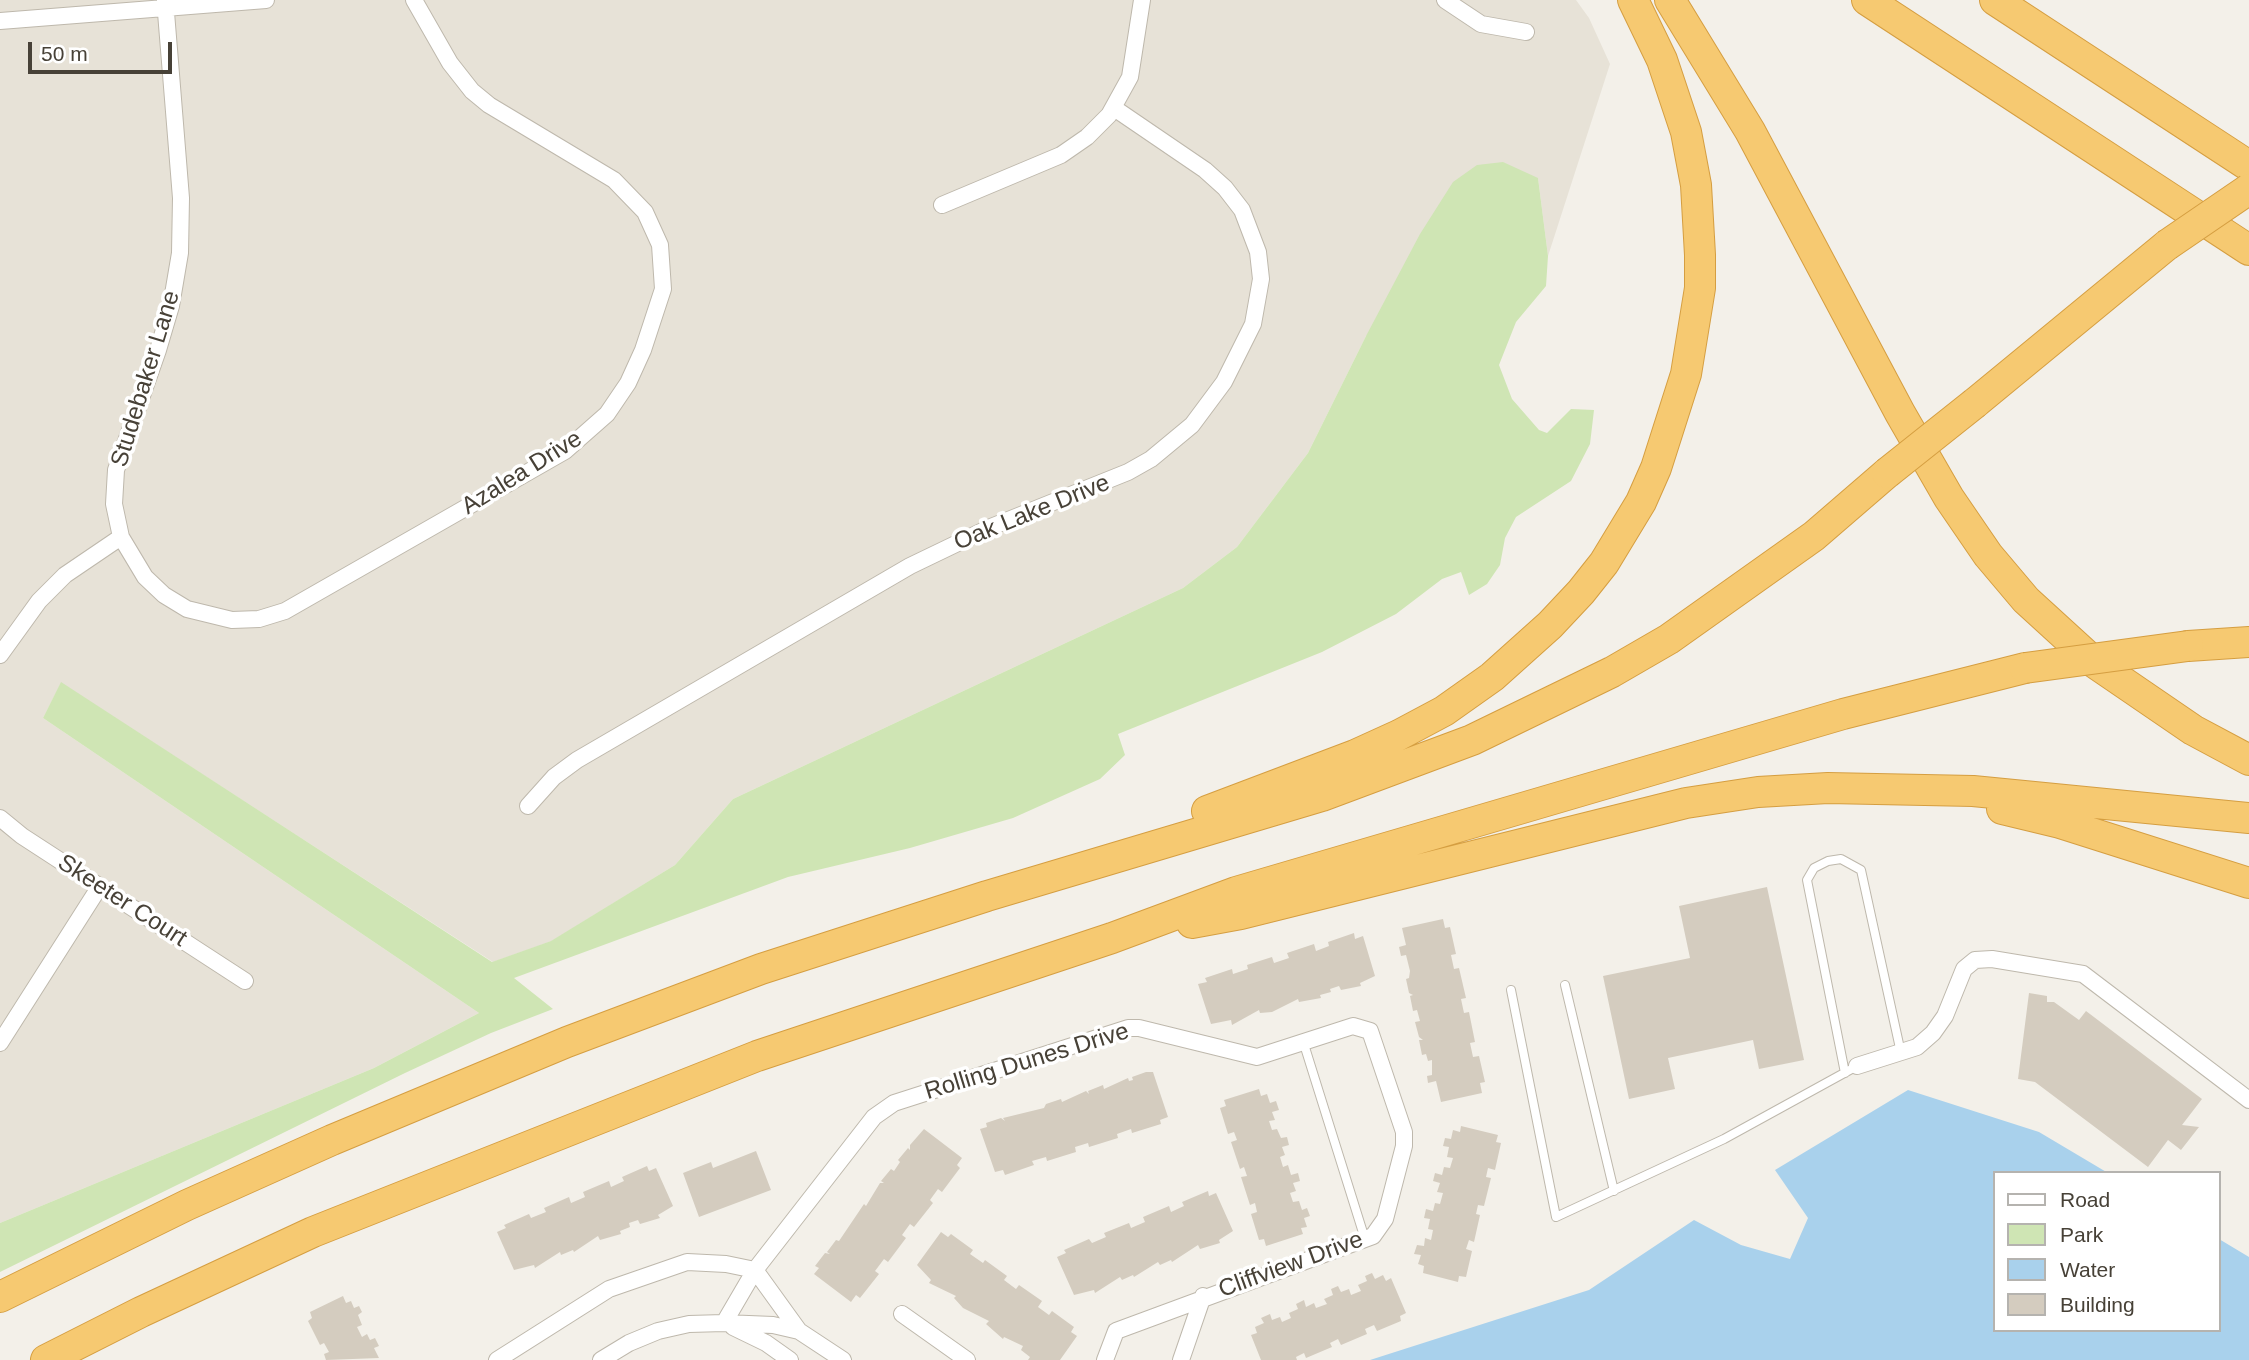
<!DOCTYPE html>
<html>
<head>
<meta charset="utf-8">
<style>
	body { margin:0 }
	#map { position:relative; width:2249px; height:1360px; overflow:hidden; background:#f3f0e9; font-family:Helvetica,sans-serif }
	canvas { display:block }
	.legend { position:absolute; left:1993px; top:1171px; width:228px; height:161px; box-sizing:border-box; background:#fff; border:2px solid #b5b3af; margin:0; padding:9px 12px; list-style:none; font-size:21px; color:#474137 }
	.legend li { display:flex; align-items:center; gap:14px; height:35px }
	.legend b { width:35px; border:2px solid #b5b3af }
	.scale { position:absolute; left:28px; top:42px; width:144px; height:32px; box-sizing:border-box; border:4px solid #474137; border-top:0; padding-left:9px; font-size:21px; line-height:24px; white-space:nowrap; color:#474137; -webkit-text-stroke:5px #fff; paint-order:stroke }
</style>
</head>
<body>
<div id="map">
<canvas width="2249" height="1360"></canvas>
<ul class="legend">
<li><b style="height:9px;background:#fff"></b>Road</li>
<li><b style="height:19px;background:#cfe5b4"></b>Park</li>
<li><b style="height:19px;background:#a9d1ec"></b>Water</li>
<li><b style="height:19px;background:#d4ccbf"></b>Building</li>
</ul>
<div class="scale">50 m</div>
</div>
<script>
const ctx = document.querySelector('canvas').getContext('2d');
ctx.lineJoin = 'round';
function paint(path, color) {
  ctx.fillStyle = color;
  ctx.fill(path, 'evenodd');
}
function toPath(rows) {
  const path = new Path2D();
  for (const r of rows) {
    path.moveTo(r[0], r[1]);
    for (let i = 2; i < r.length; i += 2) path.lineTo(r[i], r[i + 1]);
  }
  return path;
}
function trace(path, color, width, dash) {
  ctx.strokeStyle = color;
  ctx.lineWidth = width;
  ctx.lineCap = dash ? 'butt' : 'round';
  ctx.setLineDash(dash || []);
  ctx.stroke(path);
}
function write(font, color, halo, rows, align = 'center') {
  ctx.font = font + ' Helvetica,sans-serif';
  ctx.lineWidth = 7;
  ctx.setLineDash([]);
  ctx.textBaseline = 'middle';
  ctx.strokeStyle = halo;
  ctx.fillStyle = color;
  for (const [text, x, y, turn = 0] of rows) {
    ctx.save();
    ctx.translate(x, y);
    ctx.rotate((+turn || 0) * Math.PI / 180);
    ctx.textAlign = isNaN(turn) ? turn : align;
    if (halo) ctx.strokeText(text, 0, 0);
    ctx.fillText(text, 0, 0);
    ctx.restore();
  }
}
const residential = toPath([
	[0,0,1576,0,1589,18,1610,64,1548,256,1538,178,1366,336,1308,453,1237,547,1183,588,733,799,675,865,552,941,493,962,61,683,43,718,479,1013,374,1068,0,1223]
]);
const green = toPath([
	[1503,162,1538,178,1548,256,1546,286,1516,322,1499,365,1512,399,1539,430,1547,433,1571,409,1594,410,1590,444,1571,481,1516,517,1505,538,1500,565,1487,584,1469,595,1461,572,1442,579,1396,614,1322,652,1118,734,1125,755,1100,779,1013,818,910,848,788,877,514,978,553,1009,491,1033,405,1073,0,1272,0,1223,374,1068,479,1013,43,718,61,682,492,962,551,941,675,865,733,799,1183,588,1237,547,1308,453,1366,336,1420,234,1453,182,1477,165]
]);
const water = toPath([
	[1908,1090,2039,1132,2108,1173,1995,1173,1995,1330,2219,1330,2219,1239,2249,1257,2249,1360,1370,1360,1589,1290,1694,1220,1741,1245,1790,1259,1808,1218,1775,1170]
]);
const building = toPath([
	[1767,887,1804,1060,1759,1069,1753,1040,1668,1058,1675,1089,1629,1099,1603,976,1690,958,1679,906],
	[1443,919,1445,928,1450,927,1456,954,1451,955,1454,969,1459,968,1466,998,1461,999,1464,1013,1469,1012,1475,1042,1470,1043,1473,1057,1479,1056,1485,1082,1480,1083,1482,1093,1441,1102,1436,1081,1428,1083,1427,1076,1432,1075,1432,1060,1428,1061,1426,1054,1422,1055,1419,1040,1423,1040,1419,1037,1415,1022,1420,1021,1417,1010,1413,1011,1410,996,1413,995,1409,993,1406,979,1409,978,1410,971,1406,955,1401,956,1399,947,1406,945,1402,928],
	[1354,933,1355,939,1363,936,1375,976,1360,983,1361,986,1341,990,1339,986,1330,989,1331,992,1320,995,1321,998,1299,1002,1298,999,1272,1012,1260,1013,1259,1010,1232,1025,1231,1020,1211,1024,1198,984,1207,982,1205,978,1232,969,1233,974,1248,969,1247,965,1272,957,1274,963,1289,958,1287,953,1314,944,1316,951,1329,946,1328,942],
	[2029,993,2047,996,2047,1002,2054,1002,2079,1020,2086,1011,2202,1099,2182,1125,2199,1127,2181,1150,2168,1140,2148,1167,2035,1082,2018,1079],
	[1146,1072,1153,1072,1168,1117,1160,1120,1161,1124,1132,1133,1131,1129,1117,1134,1118,1138,1089,1147,1088,1143,1075,1147,1076,1152,1047,1161,1046,1157,1032,1161,1034,1165,1005,1175,1003,1170,995,1172,980,1129,987,1127,986,1123,1001,1118,1005,1121,1003,1118,1044,1108,1046,1104,1061,1099,1062,1102,1086,1091,1089,1094,1088,1091,1103,1085,1104,1089,1128,1078,1129,1081,1133,1080,1132,1077],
	[1259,1089,1261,1096,1267,1094,1270,1103,1276,1101,1279,1110,1272,1112,1275,1120,1269,1121,1272,1130,1277,1129,1281,1138,1287,1137,1289,1145,1282,1147,1285,1155,1280,1157,1283,1167,1288,1165,1291,1175,1298,1173,1300,1181,1293,1183,1296,1191,1290,1193,1293,1202,1299,1201,1302,1210,1307,1208,1310,1216,1304,1218,1307,1227,1301,1228,1303,1234,1266,1246,1264,1239,1259,1240,1251,1214,1257,1212,1255,1203,1250,1205,1241,1177,1247,1176,1244,1167,1240,1169,1231,1142,1237,1140,1234,1132,1228,1134,1220,1108,1226,1106,1224,1100],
	[1461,1126,1498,1135,1496,1142,1501,1143,1495,1170,1488,1168,1486,1177,1491,1178,1484,1206,1478,1205,1476,1214,1480,1215,1474,1242,1469,1240,1466,1249,1472,1251,1466,1277,1459,1276,1458,1282,1423,1273,1424,1266,1418,1264,1421,1255,1414,1254,1417,1245,1424,1246,1425,1238,1431,1240,1433,1230,1428,1229,1430,1219,1424,1218,1426,1209,1433,1211,1435,1203,1440,1204,1443,1193,1437,1192,1440,1183,1433,1181,1435,1173,1442,1175,1444,1167,1450,1168,1453,1158,1447,1157,1449,1147,1443,1146,1445,1138,1451,1139,1453,1130,1460,1132],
	[924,1129,962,1158,957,1165,960,1168,942,1192,938,1189,930,1200,933,1203,914,1227,910,1224,902,1235,906,1238,888,1262,884,1259,875,1271,879,1274,860,1298,856,1295,851,1302,814,1274,819,1268,815,1266,825,1253,830,1254,827,1252,836,1240,839,1241,864,1204,866,1206,880,1183,884,1183,881,1181,891,1169,894,1171,900,1162,898,1160,908,1148,910,1150,910,1145],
	[756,1151,771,1190,699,1217,683,1173,711,1162,713,1168],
	[647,1166,649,1171,656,1168,673,1206,658,1215,660,1218,640,1224,638,1220,629,1223,630,1227,620,1231,621,1234,600,1240,598,1236,574,1252,573,1250,561,1255,560,1252,535,1268,534,1265,514,1270,497,1232,506,1228,504,1225,529,1214,531,1218,546,1212,544,1208,569,1197,571,1203,585,1197,583,1192,609,1181,611,1187,624,1181,622,1177],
	[1208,1191,1209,1196,1216,1193,1233,1231,1219,1240,1220,1243,1200,1249,1198,1245,1172,1262,1171,1260,1160,1265,1158,1262,1134,1277,1133,1275,1122,1280,1120,1277,1095,1293,1094,1290,1074,1295,1057,1257,1066,1253,1064,1250,1089,1239,1092,1243,1106,1237,1104,1233,1129,1223,1131,1228,1145,1222,1143,1217,1169,1206,1171,1212,1184,1206,1182,1202],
	[941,1232,948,1237,951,1234,973,1250,970,1254,983,1263,985,1260,1007,1276,1004,1280,1016,1289,1019,1285,1042,1301,1038,1307,1049,1315,1052,1311,1074,1327,1071,1332,1077,1336,1060,1360,1028,1360,1030,1357,1021,1350,1023,1346,1004,1337,1003,1339,986,1324,989,1321,963,1308,954,1298,956,1296,929,1283,931,1280,917,1265],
	[1372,1273,1375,1279,1383,1275,1386,1281,1391,1278,1406,1313,1400,1316,1401,1321,1377,1331,1374,1325,1365,1329,1367,1334,1341,1345,1338,1339,1330,1343,1332,1347,1306,1358,1304,1353,1296,1357,1297,1360,1261,1360,1251,1335,1257,1333,1255,1327,1264,1323,1261,1318,1270,1314,1272,1320,1280,1317,1282,1322,1291,1318,1289,1313,1298,1309,1296,1304,1304,1300,1306,1307,1314,1303,1316,1308,1327,1304,1324,1299,1333,1295,1331,1289,1338,1286,1341,1292,1349,1289,1351,1295,1361,1291,1358,1285,1367,1281,1365,1276],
	[343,1296,346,1303,351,1301,354,1308,359,1306,362,1312,358,1315,362,1325,357,1327,362,1337,367,1334,370,1340,375,1338,379,1346,374,1348,379,1358,326,1360,324,1354,329,1352,324,1343,320,1345,308,1321,312,1318,310,1312]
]);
const lane = toPath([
	[1565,985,1614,1191],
	[1511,990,1556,1217,1724,1139,1857,1066],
	[1303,1041,1365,1239],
	[1845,1073,1807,880,1814,868,1828,861,1841,859,1861,870,1901,1053]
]);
const street = toPath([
	[1445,0,1481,24,1526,32],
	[0,21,266,0],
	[942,205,1061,155,1087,137,1109,115,1130,77,1142,0],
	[121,537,145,577,164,595,187,609,232,620,259,619,285,611,565,451,607,414,628,383,643,350,663,289,660,245,645,212,614,180,489,105,472,91,450,63,414,0],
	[0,655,39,601,65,575,121,537,114,504,116,470,158,350,171,306,180,253,181,198,165,0],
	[528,806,554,777,577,760,910,566,991,527,1128,472,1151,459,1192,425,1224,382,1253,324,1261,279,1258,252,1242,210,1225,188,1205,170,1114,108],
	[0,818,22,836,245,981],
	[0,1043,100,886],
	[1857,1066,1917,1047,1933,1033,1945,1016,1964,969,1975,960,1992,959,2083,974,2249,1100],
	[902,1314,967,1360],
	[724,1323,755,1270,874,1117,894,1103,1128,1028,1139,1028,1257,1057,1353,1026,1370,1031,1404,1132,1404,1146,1385,1219,1373,1236,1116,1331,1105,1360],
	[733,1327,766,1343,790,1360],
	[497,1360,609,1289,687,1262,726,1264,755,1270,799,1331],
	[601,1360,629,1343,658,1331,689,1324,724,1323,773,1325,799,1331,843,1360],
	[1181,1360,1203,1296]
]);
const highway = toPath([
	[1670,0,1750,131,1900,413,1949,498,1988,555,2026,600,2095,663,2193,730,2249,760],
	[1867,0,2249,250],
	[1995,0,2249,166],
	[1975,403,2167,245],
	[2188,646,2249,642],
	[2002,809,2060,823,2249,883],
	[1207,811,1355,755,1399,735,1444,711,1492,677,1550,625,1581,592,1604,563,1641,502,1656,468,1686,374,1700,288,1700,255,1696,185,1686,132,1662,60,1633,0],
	[1192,923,1241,914,1686,803,1758,792,1828,788,1973,791,2249,818],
	[0,1297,187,1205,332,1140,567,1042,761,969,987,896,1322,796,1472,740,1612,672,1669,639,1814,536,1887,473],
	[46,1360,141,1312,313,1232,757,1056,1112,938,1236,892,1843,714,2025,668]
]);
const highwayBridge = toPath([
	[2167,245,2249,189],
	[1887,473,1975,403],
	[2025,668,2188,646]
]);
const streetNames = [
	["Studebaker Lane",146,379,-73],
	["Azalea Drive",522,473,-32],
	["Oak Lake Drive",1032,513,-22],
	["Skeeter Court",122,901,33],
	["Rolling Dunes Drive",1027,1062,-17],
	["Cliffview Drive",1291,1265,-20]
];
paint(residential, '#e7e2d7');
paint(green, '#cfe5b4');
paint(water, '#a9d1ec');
paint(building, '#d4ccbf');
trace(lane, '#beb8ac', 10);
trace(street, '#beb8ac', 18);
trace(highway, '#d59e41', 32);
trace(lane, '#fff', 8);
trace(street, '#fff', 16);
trace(highway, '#f6c971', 30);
trace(highwayBridge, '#d59e41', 32, []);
trace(highwayBridge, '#f6c971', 30);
write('24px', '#474137', '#fff', streetNames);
</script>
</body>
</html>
